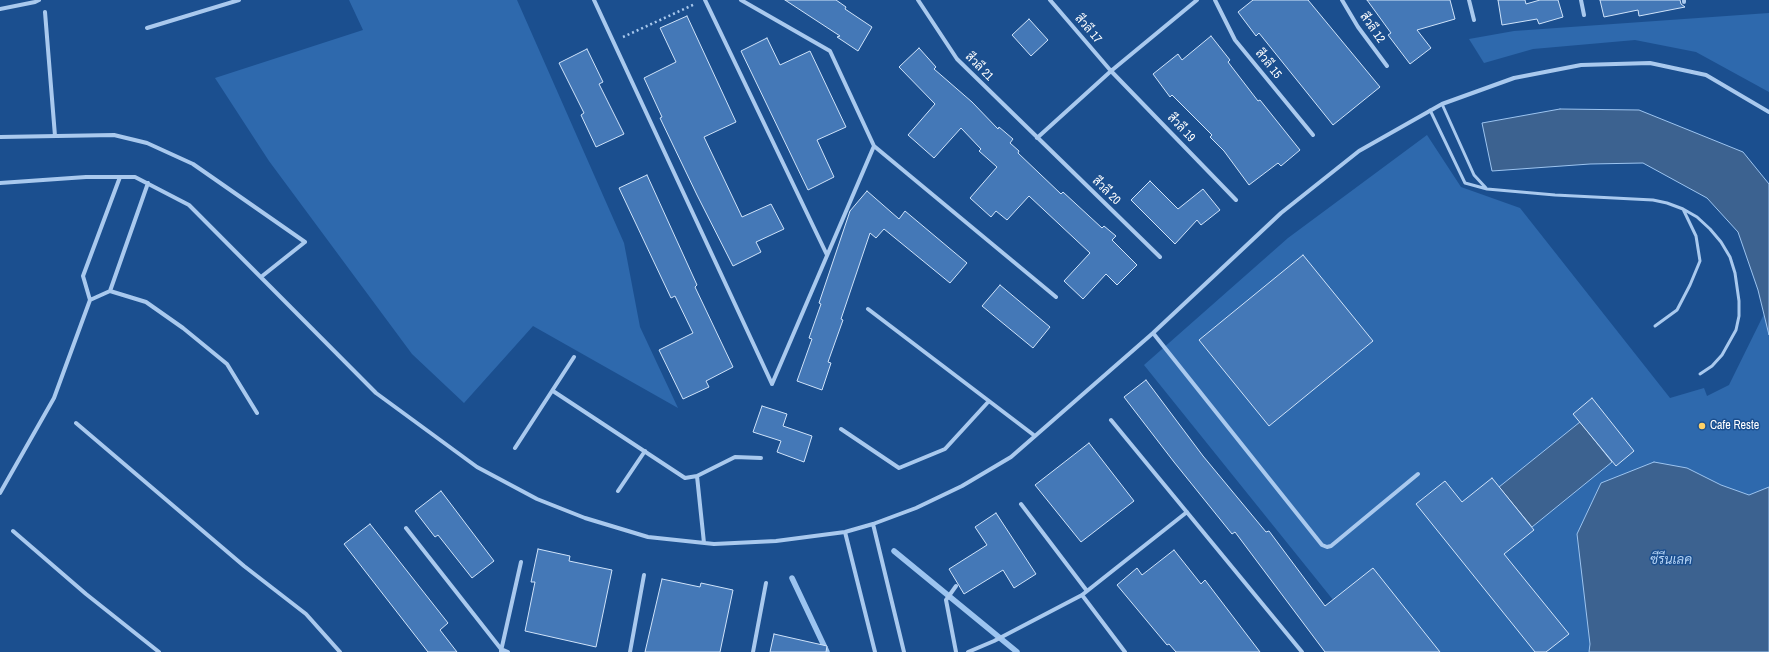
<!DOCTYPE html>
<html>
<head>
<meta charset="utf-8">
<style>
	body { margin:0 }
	canvas { display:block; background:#1b4f8f }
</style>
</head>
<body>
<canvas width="1769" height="652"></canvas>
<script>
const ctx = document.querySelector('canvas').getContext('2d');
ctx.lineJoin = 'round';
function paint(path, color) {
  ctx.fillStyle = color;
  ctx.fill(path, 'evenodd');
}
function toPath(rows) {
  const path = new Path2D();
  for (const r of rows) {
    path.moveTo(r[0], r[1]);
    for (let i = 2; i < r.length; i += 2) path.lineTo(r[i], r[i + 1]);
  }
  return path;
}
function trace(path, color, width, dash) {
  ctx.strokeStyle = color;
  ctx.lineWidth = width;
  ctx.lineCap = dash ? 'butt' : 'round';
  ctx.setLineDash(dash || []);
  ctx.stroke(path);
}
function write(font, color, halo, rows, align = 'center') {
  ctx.font = font + ' "Archivo Narrow",Sarabun,sans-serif';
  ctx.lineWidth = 3;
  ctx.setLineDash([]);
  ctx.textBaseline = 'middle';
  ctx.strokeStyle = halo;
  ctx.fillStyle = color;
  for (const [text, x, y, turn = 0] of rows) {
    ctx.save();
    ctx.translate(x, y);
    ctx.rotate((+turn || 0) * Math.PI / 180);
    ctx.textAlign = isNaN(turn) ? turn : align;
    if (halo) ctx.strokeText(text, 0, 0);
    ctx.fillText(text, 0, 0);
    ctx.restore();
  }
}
const green = toPath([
	[349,0,517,0,624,243,640,327,678,408,533,326,464,403,412,354,269,161,215,78,363,30],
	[1769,13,1769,92,1696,52,1635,40,1533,49,1484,63,1469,39,1514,31],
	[1427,135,1461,187,1520,208,1670,398,1704,388,1707,396,1729,385,1764,314,1769,335,1769,487,1749,495,1721,485,1590,644,1589,652,1375,652,1144,365,1288,238]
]);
const water = toPath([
	[1560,109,1639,110,1743,152,1769,184,1769,335,1758,290,1738,232,1707,198,1643,163,1590,164,1492,171,1482,123,1560,109],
	[1580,422,1612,462,1532,527,1499,487,1580,422],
	[1654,462,1687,468,1721,485,1749,495,1769,487,1769,652,1589,652,1590,644,1577,534,1601,483,1654,462]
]);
const stream = toPath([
	[894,551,1017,652],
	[792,578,827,652]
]);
const building = toPath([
	[785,0,836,0,846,7,845,9,872,27,858,51,837,37,840,36,785,0],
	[1253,0,1308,0,1380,87,1333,125,1259,33,1256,36,1238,12,1253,0],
	[1367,0,1450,0,1455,19,1417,30,1431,48,1410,64,1388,35,1391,33,1367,0],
	[1498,0,1525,0,1526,4,1540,0,1558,0,1563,17,1539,24,1537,19,1502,25,1498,0],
	[1600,0,1680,0,1681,4,1685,7,1639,16,1638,10,1604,17,1600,0],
	[687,16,736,122,704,137,742,217,771,204,784,229,756,242,761,252,733,266,697,195,660,118,662,117,644,78,676,62,660,28,687,16],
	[1029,19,1048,40,1031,56,1012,35,1029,19],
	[1211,36,1230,60,1228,62,1258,101,1260,100,1300,150,1281,166,1278,163,1249,185,1224,151,1210,137,1212,135,1172,95,1170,97,1153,74,1178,54,1182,60,1211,36],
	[767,38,780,65,810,51,846,127,817,140,834,177,808,190,741,51,767,38],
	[919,48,936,67,934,69,972,102,998,129,999,127,1013,139,1010,143,1019,151,1018,153,1061,194,1063,192,1102,228,1104,226,1116,236,1112,240,1137,265,1117,285,1106,274,1083,299,1064,281,1090,253,1029,196,1007,220,996,211,991,217,970,198,997,167,979,151,981,149,961,128,934,158,908,135,935,104,899,67,919,48],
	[587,49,603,82,599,84,624,134,596,147,581,115,584,113,559,63,587,49],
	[647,175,697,285,695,287,733,367,706,381,709,387,683,399,659,350,693,333,675,296,671,298,619,188,647,175],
	[1150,181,1178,209,1203,189,1220,210,1201,225,1197,220,1175,244,1131,200,1150,181],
	[867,191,899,219,905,211,967,263,950,283,884,229,876,238,870,233,841,319,843,320,828,362,831,363,822,390,797,381,812,339,809,338,821,304,819,303,850,211,867,191],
	[1303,255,1373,341,1269,426,1199,340,1303,255],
	[1000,285,1050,327,1033,348,982,306,1000,285],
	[1146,380,1203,456,1266,532,1269,531,1325,606,1373,568,1440,652,1325,652,1235,532,1232,534,1174,462,1124,397,1146,380],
	[1592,398,1634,451,1616,466,1573,414,1592,398],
	[762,406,787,414,783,426,812,436,804,462,777,452,781,441,753,432,762,406],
	[1089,443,1134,501,1081,542,1035,485,1089,443],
	[1492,478,1534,530,1504,554,1569,634,1546,652,1535,652,1416,504,1445,481,1462,502,1492,478],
	[441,491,494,561,472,578,438,535,435,537,415,511,441,491],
	[996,513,1036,574,1014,588,1003,570,964,594,949,569,987,545,975,527,996,513],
	[370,524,448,623,440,630,457,652,428,652,344,544,370,524],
	[538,549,570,556,569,561,612,570,596,647,525,631,535,582,531,582,538,549],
	[1174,550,1201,584,1205,580,1260,652,1176,652,1169,644,1167,645,1117,585,1137,568,1142,575,1174,550],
	[662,579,700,587,701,583,733,590,720,652,645,652,662,579],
	[774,634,827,646,826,652,770,652,774,634]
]);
const path = toPath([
	[623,37,695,4]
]);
const service = toPath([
	[1442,104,1474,175,1486,188],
	[1430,110,1465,183,1487,189,1555,195,1653,200,1667,203,1683,209,1697,217,1710,229,1721,242,1730,257,1735,273,1739,301,1739,316,1736,330,1722,355,1712,366,1700,374],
	[1655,326,1677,310,1690,285,1700,261,1696,236,1683,209]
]);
const minor = toPath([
	[594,0,772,384],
	[705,0,827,255],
	[741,0,830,51,874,146,1056,297],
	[918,0,957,59,1160,257],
	[1050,0,1111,71,1236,200],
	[1215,0,1235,40,1313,135],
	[1342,0,1358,27,1387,66],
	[1469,0,1474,20],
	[1581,0,1584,15],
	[1684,0,1684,2],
	[0,9,35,2,39,0],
	[45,12,55,136],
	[147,28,239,0],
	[0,137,114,135,147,143,193,164,305,242,261,277],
	[1037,138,1111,71,1197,0],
	[0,183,86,177,135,177,189,205,376,393,477,467,537,499,585,518,648,537,714,544,776,541,845,532,873,524,916,508,962,486,1011,457,1153,333,1281,213,1359,151,1442,104,1514,78,1581,65,1650,63,1706,75,1769,112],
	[110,291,146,302,183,328,227,364,257,413],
	[90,300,110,291,148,183],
	[868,309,1035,436],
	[1153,333,1322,545,1327,547,1331,546,1418,474],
	[772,384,874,146],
	[553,391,685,478,697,476,735,457,761,458],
	[1111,420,1302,652],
	[76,423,244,566,306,614,340,652],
	[841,429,899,468,945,449,989,401],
	[515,448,574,357],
	[697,476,704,543],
	[618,491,645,451],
	[0,493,54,398,90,300,83,276,120,177],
	[1021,504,1087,591],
	[873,524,904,652],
	[406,528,501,649,508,652],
	[13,531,86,594,159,652],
	[845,532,875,652],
	[956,586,946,600,956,652],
	[1082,595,1125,652],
	[501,651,521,562],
	[630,652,644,575],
	[753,652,766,583],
	[968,652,994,641,1082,595,1187,512]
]);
const markers = [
	[1702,426,4,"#ffd166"]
];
const streetNames = [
	["สีวลี 12",1372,28,55],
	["สีวลี 17",1088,29,49],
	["สีวลี 15",1268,64,51],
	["สีวลี 21",979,67,45],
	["สีวลี 19",1181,128,46],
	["สีวลี 20",1106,191,44]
];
const poiNames = [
	["Cafe Reste",1710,426]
];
const waterNames = [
	["ซีรีนเลค",1671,561]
];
paint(green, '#2e69ad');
paint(water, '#3c6290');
trace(water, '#9cc4f0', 1);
trace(stream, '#9cc4f0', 5.5);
paint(building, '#4478b7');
trace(building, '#cfe3fa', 1);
trace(path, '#a9c9ee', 2.5, [2, 3]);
trace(service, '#a9c9ee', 3);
trace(minor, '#a9c9ee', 4);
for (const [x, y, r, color] of markers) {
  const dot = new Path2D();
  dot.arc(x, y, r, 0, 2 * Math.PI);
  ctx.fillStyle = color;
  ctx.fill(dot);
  trace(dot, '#1b4f8f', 1.5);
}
write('12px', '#fff', '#1b4f8f', streetNames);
write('12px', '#fff', '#1b4f8f', poiNames, 'left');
write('italic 13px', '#b5d3f5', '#1b4f8f', waterNames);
</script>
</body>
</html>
